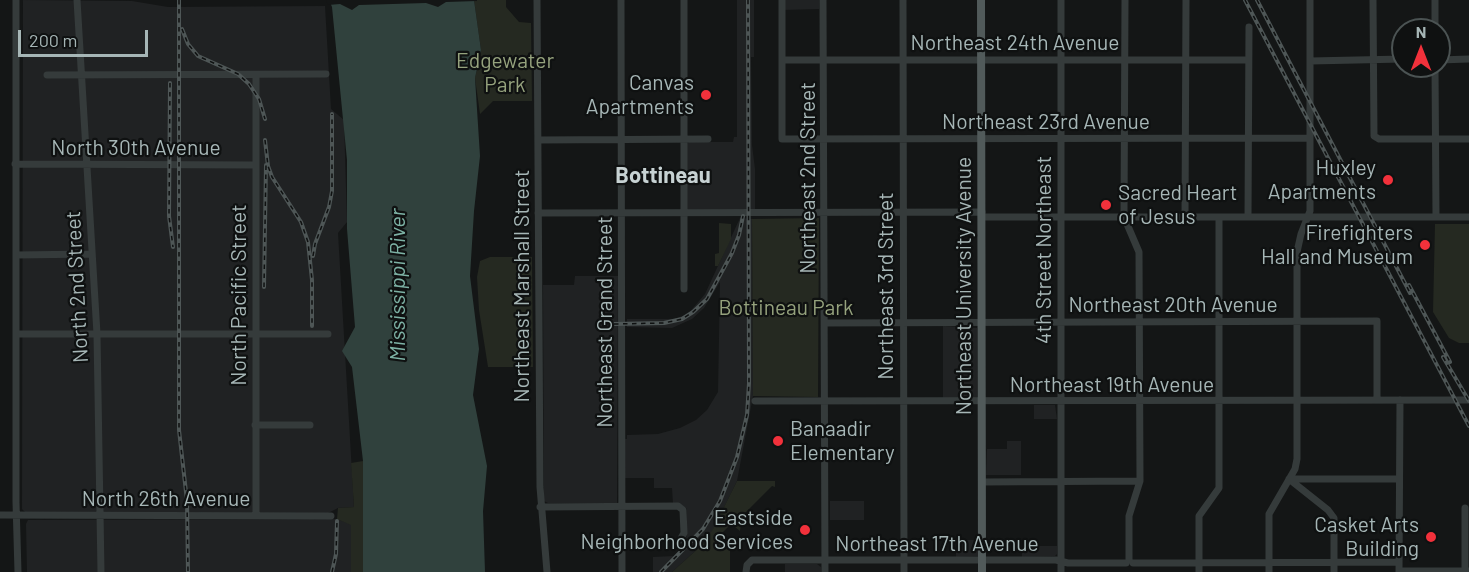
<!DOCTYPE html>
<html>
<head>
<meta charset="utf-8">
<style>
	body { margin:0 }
	#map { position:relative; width:1469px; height:572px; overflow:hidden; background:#141616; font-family:Barlow,sans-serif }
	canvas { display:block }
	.north { position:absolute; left:1391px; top:18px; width:60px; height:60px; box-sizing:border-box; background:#0f1111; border:2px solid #4b5353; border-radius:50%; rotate:0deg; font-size:16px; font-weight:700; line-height:24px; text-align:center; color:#a6b6b6 }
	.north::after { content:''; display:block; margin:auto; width:21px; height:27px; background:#f2313b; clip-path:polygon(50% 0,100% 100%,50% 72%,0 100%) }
	.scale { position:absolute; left:18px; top:30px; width:130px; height:27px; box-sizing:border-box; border:3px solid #a6b6b6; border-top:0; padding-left:8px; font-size:18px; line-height:21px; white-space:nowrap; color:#a6b6b6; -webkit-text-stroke:4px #0f1111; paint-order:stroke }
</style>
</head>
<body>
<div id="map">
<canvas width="1469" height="572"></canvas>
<div class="north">N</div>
<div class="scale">200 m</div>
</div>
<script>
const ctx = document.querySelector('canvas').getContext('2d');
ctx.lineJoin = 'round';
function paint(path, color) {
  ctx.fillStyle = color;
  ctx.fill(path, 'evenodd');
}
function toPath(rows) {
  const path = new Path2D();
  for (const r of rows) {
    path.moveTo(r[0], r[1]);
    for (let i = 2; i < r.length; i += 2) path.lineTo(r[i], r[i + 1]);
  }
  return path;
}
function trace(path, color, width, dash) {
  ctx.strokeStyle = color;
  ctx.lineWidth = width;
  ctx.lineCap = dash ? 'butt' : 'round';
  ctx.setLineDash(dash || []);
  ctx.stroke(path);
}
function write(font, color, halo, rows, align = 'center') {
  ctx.font = font + ' Barlow,sans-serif';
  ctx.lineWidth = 4.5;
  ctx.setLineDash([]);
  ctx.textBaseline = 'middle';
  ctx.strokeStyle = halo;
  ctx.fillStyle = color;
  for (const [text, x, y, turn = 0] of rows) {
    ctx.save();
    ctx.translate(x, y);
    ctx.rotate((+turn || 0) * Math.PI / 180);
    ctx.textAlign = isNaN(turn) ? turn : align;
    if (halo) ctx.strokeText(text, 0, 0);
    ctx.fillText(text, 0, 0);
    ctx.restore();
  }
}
const built = toPath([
	[23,0,132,1,168,7,325,6,331,109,344,120,347,222,338,233,354,507,338,508,328,513,25,512,22,509],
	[737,0,754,0,754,57,751,57,752,145,755,169,755,209,687,209,686,144,689,142,733,142,734,137,737,137],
	[782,0,819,0,819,9,782,10],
	[740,218,752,219,753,396,737,481,713,530,702,545,672,572,653,572,653,557,674,556,685,545,687,533,687,509,680,504,673,504,672,488,654,488,654,478,624,478,624,439,627,439,627,435,658,434,680,428,696,420,707,410,718,392,720,282,704,308,692,319,672,328,627,327,627,319,674,319,688,314,705,294],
	[575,276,618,276,617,503,548,503,544,501,543,285,574,285],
	[943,326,977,328,977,397,975,398,943,398],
	[1034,405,1055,405,1057,419,1034,419],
	[1007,441,1021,441,1021,475,986,475,987,449,1007,449],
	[830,501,864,501,864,520,830,520],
	[337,519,351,524,351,572,27,572,26,524,28,520],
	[956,540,978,540,978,556,956,557],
	[1022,546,1057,546,1057,554,1055,556,1022,557],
	[785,564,817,564,821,567,821,572,785,572]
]);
const green = toPath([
	[474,0,506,0,506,7,519,22,531,23,532,101,493,101,480,114,475,78,481,50],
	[819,218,818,397,753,396,752,219],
	[719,223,731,224,731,239,718,266,715,266,715,254,719,253],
	[1435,224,1469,224,1469,343,1459,343,1449,338,1433,312],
	[490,257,532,257,533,367,488,367,479,310,477,277,480,261],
	[363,461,363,572,351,572,351,525,337,519,338,508,354,507,351,463],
	[737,481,775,481,775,487,772,486,742,516,740,531,731,524,719,536,730,547,730,572,672,572,702,545,713,529]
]);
const water = toPath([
	[329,0,474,0,481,50,475,78,480,156,474,211,470,276,479,349,473,395,487,466,483,511,485,572,363,572,363,461,352,367,342,351,355,327,347,229,347,160,332,7]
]);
const pier = toPath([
	[326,0,477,0,477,1,446,2,438,7,426,3,359,5,352,10,340,4,328,5]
]);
const minor = toPath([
	[16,0,16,502,18,572],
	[77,0,97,334,101,572],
	[537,0,540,487,547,572],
	[621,0,622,572],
	[684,0,684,289],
	[782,0,782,139,1310,138],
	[823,0,825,572],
	[903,0,904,572],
	[1125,0,1124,217,1139,252,1140,481,1129,516,1129,560],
	[1373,0,1374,136,1379,139,1469,139],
	[1435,30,1435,0],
	[782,60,1248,60],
	[1439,60,1469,59],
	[1310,61,1403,59],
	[1435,66,1436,217],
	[47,75,326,74],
	[538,140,708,139],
	[15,164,256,165],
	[538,213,982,212],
	[982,217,1469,217],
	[1248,217,1249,27],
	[1185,218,1186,0],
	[16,255,92,254],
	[825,323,1377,321,1377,400],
	[16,334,328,334],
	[755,401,1469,400],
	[255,425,310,425],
	[1289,479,1328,510,1334,518,1334,572],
	[1289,479,1399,479],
	[982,482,1140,481],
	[540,507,678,506,683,510,684,533,680,540],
	[0,515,331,516],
	[256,516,256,75],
	[1133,563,1399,562],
	[1399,571,1469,571],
	[746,572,747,565,752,560,1056,560,1068,563,1126,563],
	[1061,572,1061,0],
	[1199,572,1199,516,1219,488,1219,218],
	[1269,572,1269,514,1295,469,1297,459,1297,252,1301,234,1310,211,1310,0],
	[1399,572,1400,400],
	[1465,572,1465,508]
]);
const major = toPath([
	[981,0,982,572]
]);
const rail = toPath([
	[179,0,179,430,187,501,188,572],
	[1245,0,1469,426],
	[1257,0,1410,293],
	[182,29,188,44,198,56,238,74,249,84,259,99,265,119],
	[170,83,169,216,173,247],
	[265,140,268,166,272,177,301,222,308,242,312,280,312,326],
	[313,256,315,244,329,207,332,191,332,114],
	[1409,285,1450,362],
	[264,287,266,165],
	[614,324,664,323,682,319,693,312,707,299,732,253,739,235,743,216],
	[1443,357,1469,401],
	[332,572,336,554,337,521],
	[661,572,703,529,720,501,737,457,747,415,749,383,748,0]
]);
const markers = [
	[706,95,6,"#f2313b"],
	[1388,180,6,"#f2313b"],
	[1106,205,6,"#f2313b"],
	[1425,245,6,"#f2313b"],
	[778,441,6,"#f2313b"],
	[805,530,6,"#f2313b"],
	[1431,537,6,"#f2313b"]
];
const streetNames = [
	["Northeast 24th Avenue",1015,43],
	["Northeast 23rd Avenue",1046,122],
	["North 30th Avenue",136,148],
	["Northeast 2nd Street",808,178,-90],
	["4th Street Northeast",1044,250,-90],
	["Northeast Marshall Street",522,286,-90],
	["Northeast 3rd Street",886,286,-90],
	["Northeast University Avenue",964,286,-90],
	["North 2nd Street",77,287,-93],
	["North Pacific Street",239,295,-90],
	["Northeast 20th Avenue",1173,305],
	["Northeast Grand Street",605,322,-90],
	["Northeast 19th Avenue",1112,385],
	["North 26th Avenue",166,499],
	["Northeast 17th Avenue",937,544]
];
const parkNames = [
	["Edgewater",505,61],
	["Park",505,85],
	["Bottineau Park",786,308]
];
const poiNames = [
	["Canvas",694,83],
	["Apartments",694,107],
	["Huxley",1376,168],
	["Apartments",1376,192],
	["Sacred Heart",1118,193,"left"],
	["of Jesus",1118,217,"left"],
	["Firefighters",1413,233],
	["Hall and Museum",1413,257],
	["Banaadir",790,429,"left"],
	["Elementary",790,453,"left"],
	["Eastside",793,518],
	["Neighborhood Services",793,542],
	["Casket Arts",1419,525],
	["Building",1419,549]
];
const neighbourhoodNames = [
	["Bottineau",663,176]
];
const waterNames = [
	["Mississippi River",398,285,-90]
];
paint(built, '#202223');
paint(green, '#252921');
paint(water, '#30413d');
paint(pier, '#141616');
trace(minor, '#353b3b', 7);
trace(major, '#515a5a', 8);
trace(rail, '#4e5656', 4);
trace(rail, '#0f1111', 1.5, [4.5]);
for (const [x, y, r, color] of markers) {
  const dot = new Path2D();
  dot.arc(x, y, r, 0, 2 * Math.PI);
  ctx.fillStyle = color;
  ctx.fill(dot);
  trace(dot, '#0f1111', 2);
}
write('21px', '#a6b6b6', '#0f1111', streetNames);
write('21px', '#95a27d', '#0f1111', parkNames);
write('21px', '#a6b6b6', '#0f1111', poiNames, 'right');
write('bold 22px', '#c7d2d3', '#0f1111', neighbourhoodNames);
write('italic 22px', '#7db2a5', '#0f1111', waterNames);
</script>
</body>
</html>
